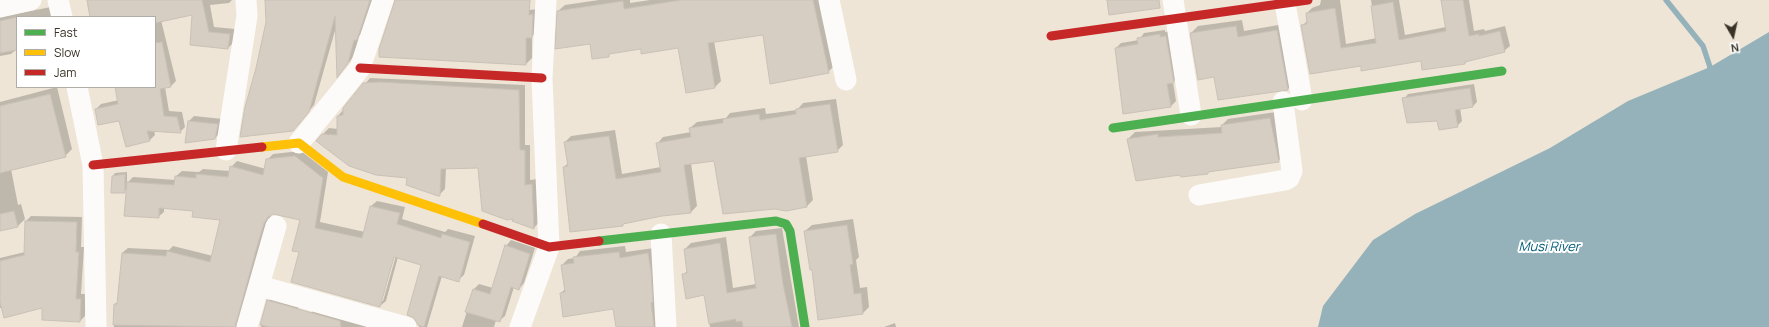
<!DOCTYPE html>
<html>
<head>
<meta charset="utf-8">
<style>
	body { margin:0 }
	#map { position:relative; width:1769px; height:327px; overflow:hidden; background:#eee5d6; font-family:Manrope,sans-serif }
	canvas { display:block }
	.legend { position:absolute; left:16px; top:16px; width:140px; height:72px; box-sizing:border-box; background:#fff; border:1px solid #b0ada9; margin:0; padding:5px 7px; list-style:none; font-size:12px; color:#393227 }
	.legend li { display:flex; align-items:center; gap:8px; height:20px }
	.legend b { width:20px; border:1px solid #b0ada9 }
	.north { position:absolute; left:1713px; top:16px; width:40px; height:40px; -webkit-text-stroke:3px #fff; paint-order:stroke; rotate:171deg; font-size:11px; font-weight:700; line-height:16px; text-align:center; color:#393227 }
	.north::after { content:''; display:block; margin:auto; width:14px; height:18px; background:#393227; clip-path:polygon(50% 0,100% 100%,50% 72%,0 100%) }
</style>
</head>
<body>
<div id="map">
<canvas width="1769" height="327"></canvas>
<ul class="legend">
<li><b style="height:5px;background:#4caf50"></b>Fast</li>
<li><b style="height:5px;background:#ffc107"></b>Slow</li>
<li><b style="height:5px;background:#c62828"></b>Jam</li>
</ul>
<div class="north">N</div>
</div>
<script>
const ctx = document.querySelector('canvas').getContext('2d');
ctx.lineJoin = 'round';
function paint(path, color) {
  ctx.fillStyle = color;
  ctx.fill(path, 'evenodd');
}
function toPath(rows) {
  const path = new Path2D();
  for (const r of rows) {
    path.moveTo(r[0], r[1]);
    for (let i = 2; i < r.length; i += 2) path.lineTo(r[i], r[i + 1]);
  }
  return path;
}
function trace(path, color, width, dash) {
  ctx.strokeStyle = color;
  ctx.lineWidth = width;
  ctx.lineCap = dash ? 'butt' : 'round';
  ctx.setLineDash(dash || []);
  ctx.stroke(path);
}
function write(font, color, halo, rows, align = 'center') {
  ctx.font = font + ' Manrope,sans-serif';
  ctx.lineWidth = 4;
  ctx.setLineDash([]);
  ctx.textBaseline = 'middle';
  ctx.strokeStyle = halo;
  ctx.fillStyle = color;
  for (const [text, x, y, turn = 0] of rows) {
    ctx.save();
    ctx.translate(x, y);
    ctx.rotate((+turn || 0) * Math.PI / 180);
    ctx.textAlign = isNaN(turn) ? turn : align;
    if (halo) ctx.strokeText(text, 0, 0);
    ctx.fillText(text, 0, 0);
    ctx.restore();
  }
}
const water = toPath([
	[1769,32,1769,327,1318,327,1323,306,1373,240,1415,214,1550,148,1628,101,1710,67]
]);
const shadow = toPath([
	[88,0,232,0,229,3,210,5,214,27,235,29,233,43,228,48,191,44,194,14,161,20,176,81,171,86,165,87,169,111,182,112,185,127,180,132,154,130,155,135,149,141,120,119,96,109,101,104,119,100,116,87,155,87,155,17,91,17],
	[266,0,374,0,363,33,359,36,354,56,342,71,336,27,314,105,293,130,257,69,267,22],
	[395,0,518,0,520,11,539,9,538,31,532,36,532,58,526,64],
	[599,0,630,0,630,3,650,0,820,0,834,66,828,72,764,34,714,41,721,81,715,87,687,92,679,47,641,48,612,52,608,56,591,43,558,11,565,5],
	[1321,0,1340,0,1346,44,1377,38,1371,0,1399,0,1405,35,1446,27,1442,0,1469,0,1474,31,1484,29,1485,31,1505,26,1510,46,1504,51,1467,61,1465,63,1421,60,1361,65,1302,26,1308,20,1307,13,1312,8,1320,5],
	[51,7,52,17,17,17,17,49,11,54,0,56,0,12,5,16],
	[1242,20,1244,31,1284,24,1294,82,1288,89,1214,76,1191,33,1198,26],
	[1165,30,1165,32,1172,31,1179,77,1173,82,1176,101,1171,106,1116,48,1121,43,1139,40,1144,33],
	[370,78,525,85,525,145,530,145,530,180,538,179,539,222,534,228,513,221,514,218,478,167,446,168,445,189,439,195,408,177,323,134,329,128,338,129,338,116],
	[1474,84,1477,102,1473,106,1460,108,1462,121,1457,126,1438,120,1404,99,1408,94],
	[57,87,72,149,65,156,11,169,18,205,21,204,25,219,18,226,0,230,0,102],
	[836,99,843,145,837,151,806,156,813,200,807,206,786,210,715,160,691,163,697,206,691,212,662,215,625,222,623,225,564,167,568,163,565,142,571,136,615,130,622,174,661,167,657,144,663,137,691,132,690,128,697,122,726,118,730,113,765,108,766,114,797,110,803,103],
	[1276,112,1285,155,1278,161,1182,176,1128,139,1135,132,1222,127,1222,125,1228,119],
	[194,116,223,119,220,133,215,138,189,121],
	[301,151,328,172,320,222,365,232,371,206,377,201,405,207,402,219,445,232,448,229,475,236,464,275,458,280,442,276,427,327,419,327,422,264,398,257,386,301,380,306,301,219,272,213,261,243,242,327,114,327,115,304,119,301,122,253,128,248,169,250,173,246,213,256,221,219,194,210,164,208,164,212,158,217,127,189,124,192,113,176,115,173,127,172,127,183,133,177,176,180,176,176,182,171,199,172,203,169,230,171,231,167,237,161,266,169,267,160,273,154],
	[395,252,397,252,383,301,381,301],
	[31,216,82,217,81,247,84,247,81,294,86,294,85,316,80,321,43,307,0,308,0,258,25,252,26,221],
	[853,219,859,257,856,260,860,288,867,287,869,307,863,313,813,269,805,231,812,225],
	[782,228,799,327,710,327,704,294,683,275,688,270,685,249,691,243,726,237,733,288,756,284,750,237,756,231],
	[511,240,535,248,524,283,519,289,514,287,505,316,499,321,496,320,494,327,462,327,474,289,479,284,493,288,506,246],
	[625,246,626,252,654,248,661,327,617,327,614,308,561,293,566,288,562,265,568,259,575,258,580,251],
	[274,295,300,303,294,325,292,327,261,327,268,301],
	[317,306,381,327,312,327,311,313],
	[895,323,896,327,884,327]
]);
const stream = toPath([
	[1666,0,1703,46,1710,67,1709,73]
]);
const building = toPath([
	[87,0,202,0,209,32,230,34,228,49,190,45,192,15,155,23,155,17,90,17,87,0],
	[265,0,370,0,357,40,354,40,348,63,337,78,335,16,309,112,293,131,240,137,245,107,256,68,266,22,265,0],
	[395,0,530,0,529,15,533,14,532,38,526,38,526,65,379,57,379,49,395,0],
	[681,0,813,0,829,73,770,84,763,35,708,43,715,88,686,93,678,48,641,54,641,49,609,54,609,57,592,59,590,44,555,49,557,11,623,1,624,9,681,0],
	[1107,0,1159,0,1160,8,1109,15,1107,0],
	[1441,0,1463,0,1469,36,1479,34,1479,36,1500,31,1505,52,1465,62,1465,64,1422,70,1421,61,1361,71,1361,66,1310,74,1301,25,1307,24,1306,13,1335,8,1341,48,1376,43,1371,6,1393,2,1399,40,1446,31,1441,0],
	[17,17,17,50,0,53,0,21,17,17],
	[1236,26,1238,37,1277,30,1288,90,1218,100,1214,77,1198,80,1190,33,1236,26],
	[1160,34,1160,37,1166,36,1174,83,1167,84,1171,107,1123,114,1115,48,1138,44,1137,38,1160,34],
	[162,42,171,87,160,89,164,116,177,117,181,133,147,131,150,141,126,147,119,121,98,125,95,109,118,104,115,87,155,87,155,43,162,42],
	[380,82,519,90,520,150,525,150,525,185,532,184,534,229,512,221,513,219,507,220,482,211,478,168,441,169,440,196,438,196,406,185,407,178,376,175,349,166,316,141,322,134,337,135,337,116,343,115,343,108,363,83,380,82],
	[1470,88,1473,107,1455,110,1458,127,1439,130,1437,121,1407,123,1402,98,1470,88],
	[50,94,66,157,0,173,0,106,50,94],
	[830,104,838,152,799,158,807,207,786,211,775,209,723,214,714,161,684,165,691,213,662,216,623,224,623,226,570,232,563,167,568,166,564,142,609,136,616,179,661,172,656,143,691,137,689,128,723,123,723,119,759,114,760,120,796,114,796,109,830,104],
	[1270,118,1279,162,1208,172,1208,174,1181,177,1180,175,1136,181,1127,139,1158,134,1158,137,1222,133,1221,125,1270,118],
	[188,121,218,124,215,139,185,143,188,121],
	[295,156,323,178,315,228,362,238,370,206,400,213,397,224,441,238,442,234,470,242,459,282,439,276,424,327,418,325,414,318,407,315,421,265,394,257,380,307,291,282,299,252,292,251,300,220,273,214,268,217,264,223,256,250,235,327,113,325,114,304,117,304,122,253,166,256,167,251,210,262,220,220,192,217,193,211,159,208,159,218,124,216,127,182,174,185,175,176,196,178,196,174,228,177,230,166,263,175,266,159,295,156],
	[125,174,125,193,111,193,112,176,125,174],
	[14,211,18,227,0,231,0,214,14,211],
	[25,221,77,222,76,252,79,252,76,299,81,299,80,322,42,320,42,308,4,318,0,302,0,261,24,255,25,221],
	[847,225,853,264,850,265,854,294,861,293,863,314,818,320,812,270,810,270,804,231,847,225],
	[776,234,783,284,792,327,743,327,742,321,736,322,736,319,709,324,704,295,686,299,682,274,687,273,684,249,720,243,727,293,756,288,749,237,776,234],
	[505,245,530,254,519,290,511,287,500,322,465,312,473,289,490,294,505,245],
	[619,252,620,258,648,253,651,271,653,302,651,303,654,327,616,327,613,309,563,317,560,293,565,292,561,265,574,263,573,257,619,252],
	[267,300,340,321,341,327,270,327,260,325,267,300]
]);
const street = toPath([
	[58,0,62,17],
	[829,0,846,80],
	[1173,0,1191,115],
	[1285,3,1302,100],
	[0,7,31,0],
	[77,87,93,165,96,327],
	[299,143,360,68,383,0],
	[226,150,247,16,246,0],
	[1199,195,1285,180,1289,178,1292,171,1283,102],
	[661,234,666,327],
	[260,286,406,327],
	[247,327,276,226],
	[520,327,549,247,542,78,546,0]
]);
const fast = toPath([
	[1113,128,1502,71],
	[599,241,776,221,786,224,790,231,805,327]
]);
const slow = toPath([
	[262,147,299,143,343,177,483,224]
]);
const jam = toPath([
	[1051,36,1308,0],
	[360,68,542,78],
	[93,165,262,147],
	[483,224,549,247,599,241]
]);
const waterNames = [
	["Musi River",1549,247]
];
paint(water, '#95b2ba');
paint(shadow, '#0003');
trace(stream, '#95b2ba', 5.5);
paint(building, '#d6cec3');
trace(building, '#c9c1b6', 1);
trace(street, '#fcfbf9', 21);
trace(fast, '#4caf50', 9);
trace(slow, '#ffc107', 9);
trace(jam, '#c62828', 9);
write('italic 13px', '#005c77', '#fff', waterNames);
</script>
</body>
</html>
